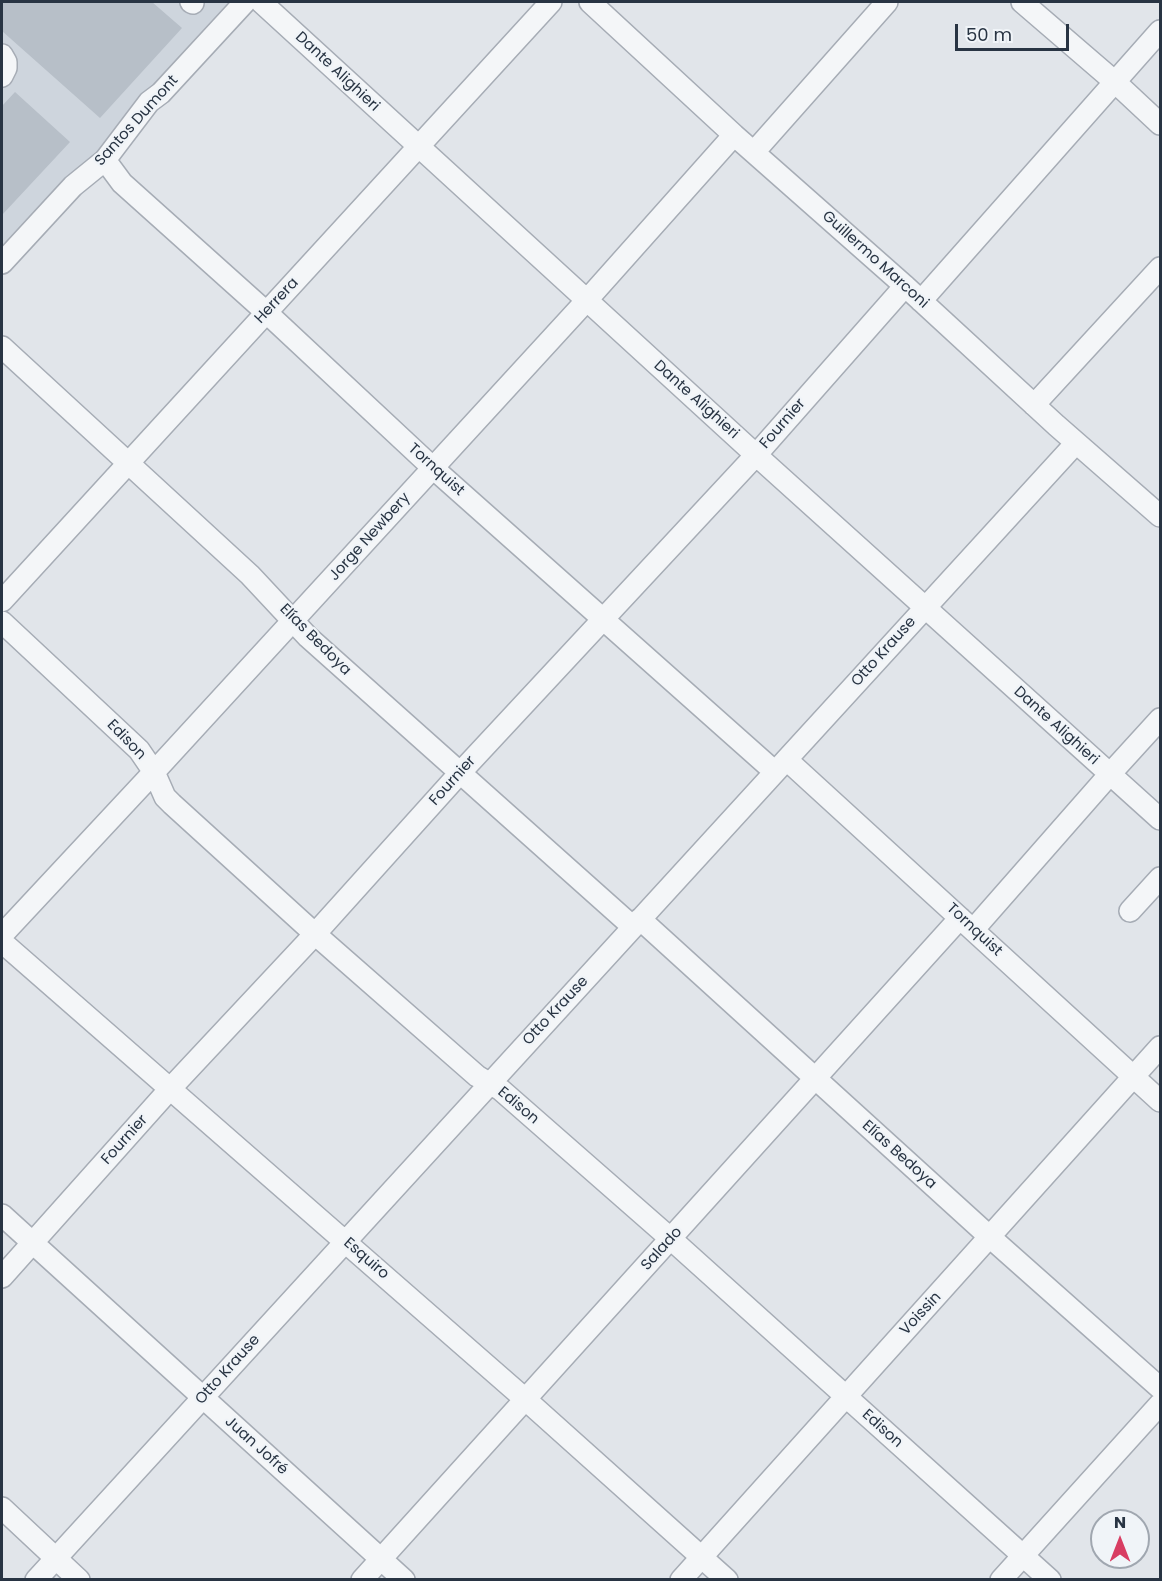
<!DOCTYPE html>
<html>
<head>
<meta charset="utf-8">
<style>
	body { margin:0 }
	#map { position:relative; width:1162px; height:1581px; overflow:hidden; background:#e1e5ea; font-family:Poppins,sans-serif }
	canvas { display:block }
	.frame { position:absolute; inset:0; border:3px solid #283443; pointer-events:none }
	.north { position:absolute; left:1090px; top:1509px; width:60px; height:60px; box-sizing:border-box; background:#f0f4f8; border:2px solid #a0a7b0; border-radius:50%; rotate:0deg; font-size:16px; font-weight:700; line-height:24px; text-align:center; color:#283443 }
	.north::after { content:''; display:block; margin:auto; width:21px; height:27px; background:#d83d62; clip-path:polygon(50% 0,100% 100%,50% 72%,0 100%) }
	.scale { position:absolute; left:955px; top:24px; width:114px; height:27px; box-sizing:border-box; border:3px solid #283443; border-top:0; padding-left:8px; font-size:18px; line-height:21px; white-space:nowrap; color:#283443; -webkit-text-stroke:4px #f0f4f8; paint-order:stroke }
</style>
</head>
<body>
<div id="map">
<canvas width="1162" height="1581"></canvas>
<div class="frame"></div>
<div class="north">N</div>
<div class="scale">50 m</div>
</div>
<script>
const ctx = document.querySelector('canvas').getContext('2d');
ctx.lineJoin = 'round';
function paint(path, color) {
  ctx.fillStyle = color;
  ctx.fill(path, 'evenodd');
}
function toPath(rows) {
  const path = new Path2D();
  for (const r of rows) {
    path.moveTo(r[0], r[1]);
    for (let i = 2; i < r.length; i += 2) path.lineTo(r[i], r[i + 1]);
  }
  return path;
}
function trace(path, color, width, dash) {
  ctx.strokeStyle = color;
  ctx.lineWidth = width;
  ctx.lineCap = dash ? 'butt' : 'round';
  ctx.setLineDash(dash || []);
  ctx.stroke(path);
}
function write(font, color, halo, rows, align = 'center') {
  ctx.font = font + ' Poppins,sans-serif';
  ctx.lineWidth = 4.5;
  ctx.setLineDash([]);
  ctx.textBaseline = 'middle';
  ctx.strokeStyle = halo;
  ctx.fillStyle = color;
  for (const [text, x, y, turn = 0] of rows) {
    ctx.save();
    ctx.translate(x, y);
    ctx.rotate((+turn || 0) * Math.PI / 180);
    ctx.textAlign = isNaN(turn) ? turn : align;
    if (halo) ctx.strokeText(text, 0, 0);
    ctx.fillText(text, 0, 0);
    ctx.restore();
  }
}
const built = toPath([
	[2,2,245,2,2,263]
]);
const building = toPath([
	[2,2,152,2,182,28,100,118,2,31],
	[15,92,70,142,2,215,2,106]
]);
const minor = toPath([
	[191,2,193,3],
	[261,2,756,455,1160,819],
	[590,2,734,135,905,286,1056,425,1160,516],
	[1022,2,1115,82,1160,124],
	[2,55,6,62,6,68,2,76],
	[754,152,887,2],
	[105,160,122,183,267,313,433,468,775,772],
	[2,263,73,186,105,160,149,102,161,93,245,2],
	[921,301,1160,31],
	[2,347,250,575,308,637,633,927],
	[1034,405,1160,268],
	[2,601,551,2],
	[2,622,139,750,154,772,165,797,172,804,315,934,477,1076,501,1090,671,1239,1050,1580],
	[787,760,1160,1101],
	[1130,911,1160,878],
	[640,919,991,1238,1160,1388],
	[973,930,1110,774,1160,719],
	[2,935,154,772,587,300,734,135],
	[2,942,525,1399,727,1580],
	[2,1215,404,1580],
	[2,1277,169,1090,315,934,459,774,756,455,905,286],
	[2,1508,79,1580],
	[36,1580,1076,443],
	[362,1580,960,918],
	[681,1580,1160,1047],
	[1001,1580,1160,1404]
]);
const streetNames = [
	["Dante Alighieri",337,72,43],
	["Santos Dumont",137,121,-48],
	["Guillermo Marconi",875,260,42],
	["Herrera",277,301,-47],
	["Dante Alighieri",696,400,42],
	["Fournier",783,424,-49],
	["Tornquist",436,470,42],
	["Jorge Newbery",370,537,-48],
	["Elías Bedoya",315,640,45],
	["Otto Krause",884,652,-48],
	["Dante Alighieri",1056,726,42],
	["Edison",126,740,46],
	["Fournier",453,781,-48],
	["Tornquist",974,930,43],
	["Otto Krause",556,1011,-47],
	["Edison",518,1106,40],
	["Fournier",125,1140,-48],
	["Elías Bedoya",899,1155,42],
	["Salado",662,1249,-48],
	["Esquiro",366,1259,41],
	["Voissin",921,1314,-47],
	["Otto Krause",228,1370,-48],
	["Edison",882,1429,42],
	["Juan Jofré",256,1446,42]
];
paint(built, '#ced5dd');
paint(building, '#b7bfc8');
trace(minor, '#a6acb5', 24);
trace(minor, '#f4f6f8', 21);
write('15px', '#283443', '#f0f4f8', streetNames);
</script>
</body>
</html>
